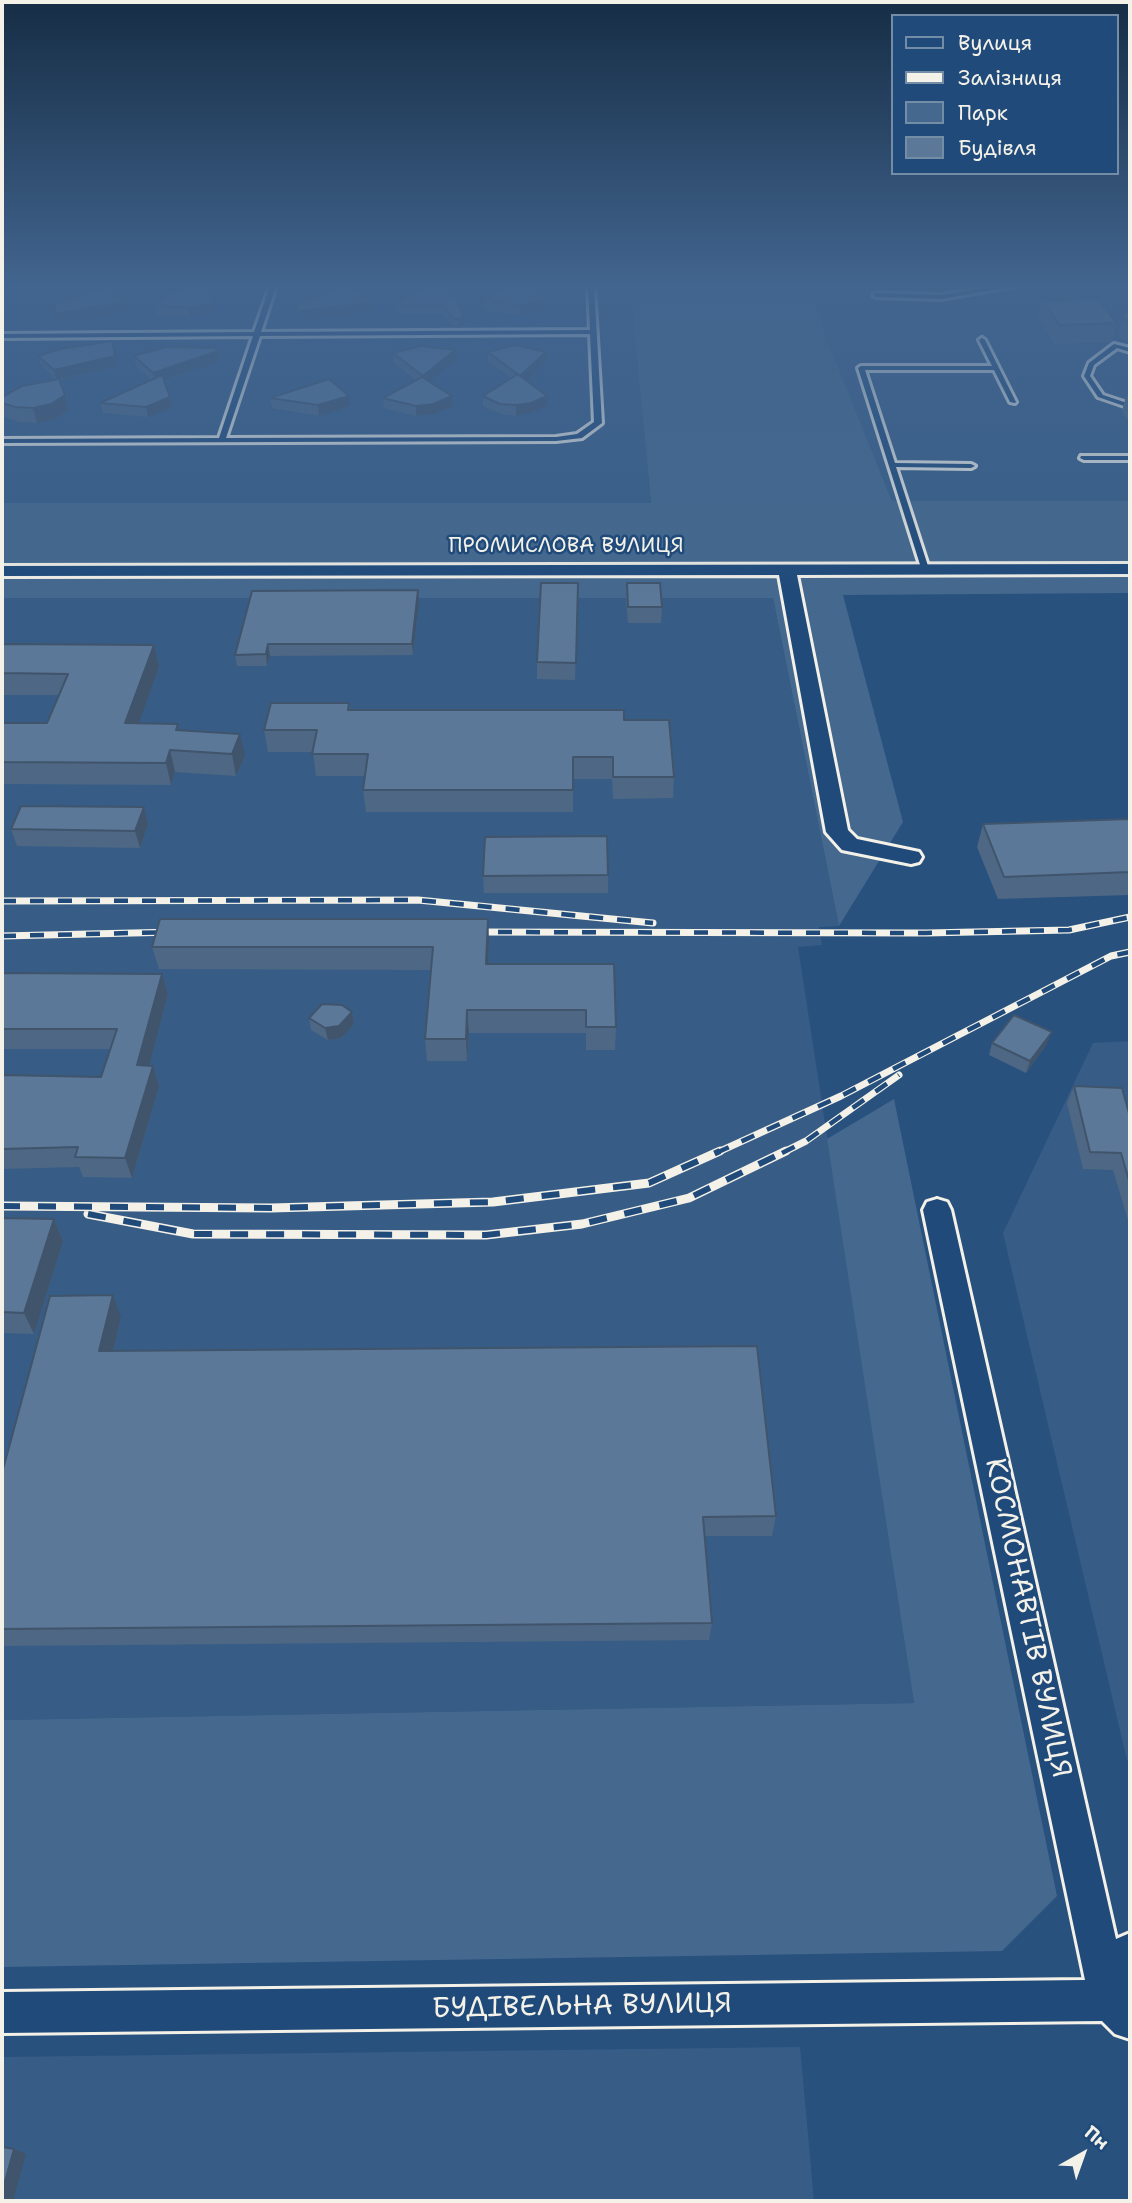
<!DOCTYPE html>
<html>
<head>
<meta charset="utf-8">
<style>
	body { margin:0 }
	#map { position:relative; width:1132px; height:2203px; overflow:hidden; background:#28517e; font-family:"Shantell Sans",sans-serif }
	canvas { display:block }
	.frame { position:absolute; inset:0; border:4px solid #f4f1e8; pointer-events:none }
	.legend { position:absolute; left:891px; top:14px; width:228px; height:161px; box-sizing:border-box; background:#1f4a7a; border:2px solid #748da6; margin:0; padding:9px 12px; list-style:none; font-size:21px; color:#f4f1e8 }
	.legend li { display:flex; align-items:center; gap:14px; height:35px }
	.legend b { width:35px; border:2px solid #748da6 }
	.north { position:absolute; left:1048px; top:2119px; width:70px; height:70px; -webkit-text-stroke:5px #1f4a7a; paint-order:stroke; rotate:40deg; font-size:19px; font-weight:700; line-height:28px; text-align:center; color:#f4f1e8 }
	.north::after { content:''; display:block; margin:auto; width:24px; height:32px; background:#f4f1e8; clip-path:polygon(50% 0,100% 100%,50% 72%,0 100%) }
</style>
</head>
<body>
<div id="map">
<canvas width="1132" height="2203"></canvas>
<div class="frame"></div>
<ul class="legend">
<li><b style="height:9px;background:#1f4a7a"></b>Вулиця</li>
<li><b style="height:9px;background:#f4f1e8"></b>Залізниця</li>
<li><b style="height:19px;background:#45688e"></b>Парк</li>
<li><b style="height:19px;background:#5b7899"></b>Будівля</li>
</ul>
<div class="north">Пн</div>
</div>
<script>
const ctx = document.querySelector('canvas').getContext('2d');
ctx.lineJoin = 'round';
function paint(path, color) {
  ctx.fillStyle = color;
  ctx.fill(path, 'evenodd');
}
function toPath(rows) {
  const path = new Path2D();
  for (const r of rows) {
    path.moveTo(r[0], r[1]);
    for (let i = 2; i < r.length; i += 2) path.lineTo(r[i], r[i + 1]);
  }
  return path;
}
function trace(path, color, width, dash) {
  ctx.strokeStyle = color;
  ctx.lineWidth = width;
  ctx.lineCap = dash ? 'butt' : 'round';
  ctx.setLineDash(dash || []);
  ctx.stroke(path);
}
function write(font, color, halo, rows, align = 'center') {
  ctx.font = font + ' "Shantell Sans",sans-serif';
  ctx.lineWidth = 5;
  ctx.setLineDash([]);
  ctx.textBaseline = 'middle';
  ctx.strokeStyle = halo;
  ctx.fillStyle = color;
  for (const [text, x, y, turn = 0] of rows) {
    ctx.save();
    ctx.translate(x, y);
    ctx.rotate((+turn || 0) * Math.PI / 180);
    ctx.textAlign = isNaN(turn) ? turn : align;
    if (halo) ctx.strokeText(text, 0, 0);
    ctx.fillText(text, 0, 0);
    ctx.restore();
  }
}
const built = toPath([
	[2,286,630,286,651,503,2,503],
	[811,286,1130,286,1130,501,892,501,826,337],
	[2,598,773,598,839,926,819,927,822,945,798,947,914,1703,2,1720],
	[1130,1041,1130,1760,1127,1760,1003,1233,1093,1043],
	[800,2047,814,2201,2,2201,2,2057]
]);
const green = toPath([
	[630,286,811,286,826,337,892,501,1130,501,1130,593,843,595,903,822,839,926,773,598,2,598,2,503,651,503],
	[894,1099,1057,1896,1002,1951,2,1967,2,1720,914,1703,827,1139]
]);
const lane = toPath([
	[270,286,276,286,261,332,590,330,588,286,594,286,602,423,582,438,556,441,2,443,2,439,219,438,253,336,2,338,2,334,254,332,270,286],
	[590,334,594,422,577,434,556,437,226,438,260,336,590,334],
	[998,286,1015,286,941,299,876,297,873,295,876,293,941,295,998,286],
	[982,338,985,340,1016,402,1015,403,1010,402,994,370,865,370,895,463,971,464,975,466,971,468,896,467,929,569,922,571,858,368,861,366,992,366,979,340,982,338],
	[1114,344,1130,348,1130,352,1117,348,1094,365,1090,376,1103,395,1130,404,1130,408,1098,397,1084,376,1089,363,1114,344],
	[1081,456,1130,456,1130,460,1084,460,1080,458,1081,456]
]);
const street = toPath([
	[1130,564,1130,574,797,575,848,830,857,839,919,852,922,857,919,862,911,864,842,850,826,832,779,575,2,576,2,566,1130,564],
	[937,1199,947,1202,951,1210,1116,1939,1130,1933,1130,2039,1115,2034,1102,2021,2,2033,2,1992,1085,1980,923,1210,927,1202,937,1199]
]);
const railFar1 = toPath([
	[2,901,418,900,653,923],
	[470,932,926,933,1069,930,1130,917],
	[2,936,176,932],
	[716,1153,841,1096,1111,956,1130,952],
	[782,1153,806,1141,899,1075]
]);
const rail = toPath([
	[2,1206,271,1208,493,1202,649,1183,720,1151],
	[88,1214,193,1234,486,1235,582,1224,689,1198,786,1151]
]);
const wall = toPath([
	[181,286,208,286,205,288,213,302,215,311,191,317,156,315,154,305],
	[422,286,449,286,464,325,460,328,455,328,443,313,396,313,395,304,424,288],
	[506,286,537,286,545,310,520,315,484,310,484,301],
	[1042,301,1117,323,1112,342,1055,344,1038,319],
	[1130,305,1130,344,1118,336,1122,318],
	[218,348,220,361,164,380,172,408,148,417,103,413,100,403,152,380,136,366,134,356],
	[455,350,456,360,429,382,452,396,453,406,434,414,416,416,384,408,383,398,416,380,394,363,393,353],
	[488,352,546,362,526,381,547,396,547,406,531,413,516,416,501,414,483,406,483,396,511,378,488,362],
	[38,356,117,366,59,380,68,410,55,419,37,423,19,422,2,416,2,397,56,379,41,365],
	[1126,396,1130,396,1130,424,1122,411],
	[270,398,350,406,319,416,272,408],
	[578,583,575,680,537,679,537,662],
	[627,583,662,607,661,623,628,623,626,599],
	[418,590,419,601,413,655,270,656,267,666,237,666,235,655],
	[2,644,154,645,159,667,138,724,180,731,245,756,236,776,175,772,171,785,2,784,2,723,47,723,59,695,2,695],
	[349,703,350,710,624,720,674,777,673,798,613,799,612,779,573,779,573,812,366,812,363,790,365,776,316,776,313,752,268,752,264,730],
	[144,807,148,824,140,848,17,846,11,829],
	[1130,819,1130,895,998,899,977,847,983,824],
	[608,875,608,893,484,893,483,876],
	[489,942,488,964,614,964,616,1027,615,1050,586,1050,586,1033,469,1033,467,1061,427,1061,425,1039,431,970,159,969,152,947],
	[2,973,162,974,168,994,149,1065,153,1066,159,1086,132,1178,83,1177,79,1167,2,1169,2,1075,101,1077,110,1049,2,1049],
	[352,1012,354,1024,341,1038,328,1040,311,1030,309,1018],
	[992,1043,1047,1044,1026,1073,989,1055],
	[1074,1086,1130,1117,1130,1227,1113,1170,1083,1169,1067,1103],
	[2,1218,54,1219,63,1241,34,1334,2,1333],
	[121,1317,113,1351,776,1516,772,1536,705,1536,712,1623,709,1640,2,1646,2,1473]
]);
const shadedWall = toPath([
	[99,286,122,286,100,296],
	[545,301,545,310,520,315,520,305],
	[123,302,125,312,59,324,56,314],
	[213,302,215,311,191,317,189,308],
	[373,302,374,311,300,321,299,311],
	[464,316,464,325,460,328,459,319],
	[112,341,117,366,56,380,54,370],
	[455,350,456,360,424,386,423,376],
	[218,351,220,361,155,383,153,373],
	[546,352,546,362,521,386,520,376],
	[65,395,68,410,55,419,37,423,33,408],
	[349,396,350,406,319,416,318,405],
	[452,396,453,406,434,414,416,416,416,406],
	[547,396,547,406,531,413,516,416,516,405],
	[170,397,172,408,148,417,146,407],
	[418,590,419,601,413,655,412,644],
	[268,644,270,656,267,666,266,654],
	[154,645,159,667,131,745,125,723],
	[240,734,245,756,236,776,232,754],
	[170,750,175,772,171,785,166,763],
	[144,807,148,824,140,848,135,831],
	[488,919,489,942,487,987,486,964],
	[162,974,168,994,144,1085,137,1065],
	[467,1010,469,1033,467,1061,466,1039],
	[352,1012,354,1024,341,1038,328,1040,325,1028],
	[1052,1032,1047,1044,1026,1073,1030,1061],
	[153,1066,159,1086,132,1178,125,1158],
	[54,1219,63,1241,34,1334,24,1313],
	[113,1295,121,1317,108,1372,99,1351],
	[14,2149,26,2154,13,2201,2,2201,2,2192]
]);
const building = toPath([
	[107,286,113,286,123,302,56,314,54,305,107,286],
	[183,286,204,286,213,302,189,308,154,305,183,286],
	[343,286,353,286,373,302,299,311,297,304,343,286],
	[426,286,449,286,464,316,459,319,454,319,442,304,395,304,426,286],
	[508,286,537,286,545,301,520,305,484,301,508,286],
	[1098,300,1117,323,1060,325,1042,301,1098,300],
	[1130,305,1130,322,1122,318,1130,305],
	[112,341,115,356,54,370,38,356,60,349,112,341],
	[515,345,546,352,520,376,488,352,515,345],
	[421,346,455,350,423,376,393,353,421,346],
	[166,347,218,348,218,351,153,373,134,356,166,347],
	[518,374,547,396,531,403,516,405,500,404,483,396,518,374],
	[162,375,170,397,146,407,100,403,162,375],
	[422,377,452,396,433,404,416,406,383,398,422,377],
	[59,379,65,395,51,404,33,408,15,407,2,403,2,397,22,386,59,379],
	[329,379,349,396,318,405,270,398,329,379],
	[541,583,578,583,576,663,537,662,541,583],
	[627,583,660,583,662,607,628,607,627,583],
	[418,590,412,644,268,644,266,654,235,655,252,591,418,590],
	[2,644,154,645,125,723,178,724,176,730,240,734,232,754,170,750,166,763,2,762,2,723,47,723,68,674,2,673,2,644],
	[271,703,349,703,348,710,624,710,624,720,669,720,674,777,613,777,613,757,573,757,573,790,363,790,368,754,312,754,317,730,264,730,271,703],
	[21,806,144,807,135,831,11,829,21,806],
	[1130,819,1130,872,1004,877,983,824,1130,819],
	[607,836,608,875,483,876,485,837,607,836],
	[160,919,488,919,486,964,614,964,616,1027,586,1027,586,1010,467,1010,466,1039,425,1039,433,947,152,947,160,919],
	[2,973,162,974,137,1065,153,1066,125,1158,75,1157,78,1147,2,1149,2,1075,101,1077,117,1029,2,1029,2,973],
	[322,1004,342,1005,352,1012,339,1026,325,1028,309,1018,322,1004],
	[1014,1015,1052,1032,1030,1061,992,1043,1014,1015],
	[1074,1086,1122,1088,1130,1117,1130,1184,1121,1153,1090,1152,1074,1086],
	[2,1218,54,1219,24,1313,2,1312,2,1218],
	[113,1295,99,1351,757,1346,776,1516,703,1517,712,1623,2,1629,2,1473,50,1296,113,1295],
	[2,2147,14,2149,2,2192,2,2147]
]);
const farStreetnames = [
	["ПРОМИСЛОВА ВУЛИЦЯ",566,547]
];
const nearStreetnames = [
	["КОСМОНАВТІВ ВУЛИЦЯ",1027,1618,78],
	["БУДІВЕЛЬНА ВУЛИЦЯ",582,2007,-1]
];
paint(built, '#375d86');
paint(green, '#45688e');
trace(lane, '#f4f1e8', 6);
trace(street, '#f4f1e8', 6);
paint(lane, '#1f4a7a');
paint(street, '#1f4a7a');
trace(railFar1, '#f4f1e8', 7);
trace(rail, '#f4f1e8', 9);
trace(railFar1, '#1f4a7a', 4.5, [14]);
trace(rail, '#1f4a7a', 6, [18]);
paint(wall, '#4e6784');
paint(shadedWall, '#40546b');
paint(building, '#5b7899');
trace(building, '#40546b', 2);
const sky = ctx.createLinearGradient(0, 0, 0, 595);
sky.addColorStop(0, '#162d45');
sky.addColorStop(0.48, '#42658f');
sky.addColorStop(1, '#42658f00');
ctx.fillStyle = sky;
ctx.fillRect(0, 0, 1132, 595);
write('21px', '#f4f1e8', '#1f4a7a', farStreetnames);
write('28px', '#f4f1e8', '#1f4a7a', nearStreetnames);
</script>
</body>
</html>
